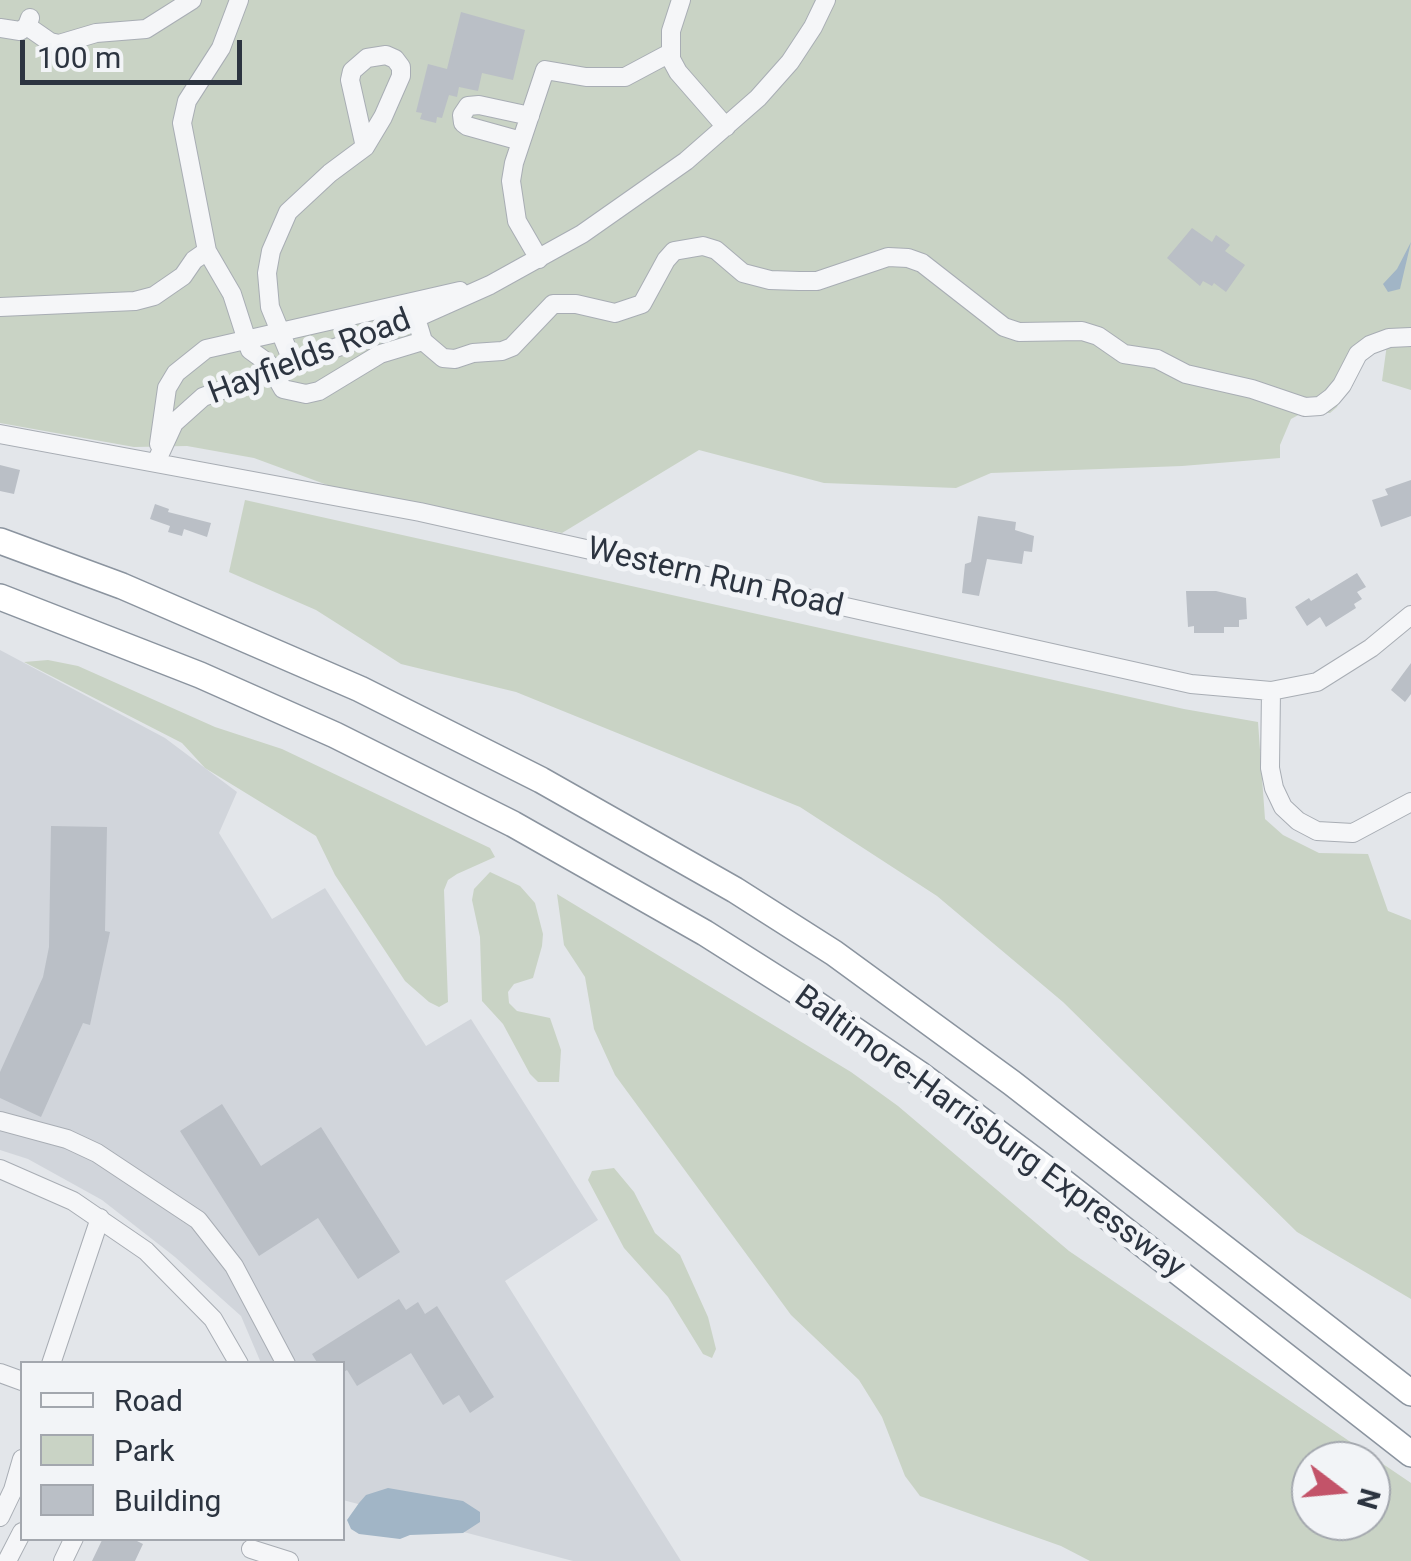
<!DOCTYPE html>
<html>
<head>
<meta charset="utf-8">
<style>
	body { margin:0 }
	#map { position:relative; width:1411px; height:1561px; overflow:hidden; background:#e3e6ea; font-family:Roboto,sans-serif }
	canvas { display:block }
	.legend { position:absolute; left:20px; top:1361px; width:325px; height:180px; box-sizing:border-box; background:#f2f4f7; border:2px solid #a3a7ae; margin:0; padding:12px 18px; list-style:none; font-size:30px; color:#2c3440 }
	.legend li { display:flex; align-items:center; gap:20px; height:50px }
	.legend b { width:50px; border:2px solid #a3a7ae }
	.north { position:absolute; left:1291px; top:1441px; width:100px; height:100px; box-sizing:border-box; background:#f2f4f7; border:2px solid #a3a7ae; border-radius:50%; rotate:106deg; font-size:28px; font-weight:700; line-height:40px; text-align:center; color:#2c3440 }
	.north::after { content:''; display:block; margin:auto; width:35px; height:45px; background:#c35369; clip-path:polygon(50% 0,100% 100%,50% 72%,0 100%) }
	.scale { position:absolute; left:20px; top:40px; width:222px; height:45px; box-sizing:border-box; border:5px solid #2c3440; border-top:0; padding-left:12px; font-size:30px; line-height:35px; white-space:nowrap; color:#2c3440; -webkit-text-stroke:8px #f2f4f7; paint-order:stroke }
</style>
</head>
<body>
<div id="map">
<canvas width="1411" height="1561"></canvas>
<ul class="legend">
<li><b style="height:12px;background:#f5f6f8"></b>Road</li>
<li><b style="height:28px;background:#c9d3c5"></b>Park</li>
<li><b style="height:28px;background:#babfc6"></b>Building</li>
</ul>
<div class="north">N</div>
<div class="scale">100 m</div>
</div>
<script>
const ctx = document.querySelector('canvas').getContext('2d');
ctx.lineJoin = 'round';
function paint(path, color) {
  ctx.fillStyle = color;
  ctx.fill(path, 'evenodd');
}
function toPath(rows) {
  const path = new Path2D();
  for (const r of rows) {
    path.moveTo(r[0], r[1]);
    for (let i = 2; i < r.length; i += 2) path.lineTo(r[i], r[i + 1]);
  }
  return path;
}
function trace(path, color, width, dash) {
  ctx.strokeStyle = color;
  ctx.lineWidth = width;
  ctx.lineCap = dash ? 'butt' : 'round';
  ctx.setLineDash(dash || []);
  ctx.stroke(path);
}
function write(font, color, halo, rows, align = 'center') {
  ctx.font = font + ' Roboto,sans-serif';
  ctx.lineWidth = 10;
  ctx.setLineDash([]);
  ctx.textBaseline = 'middle';
  ctx.strokeStyle = halo;
  ctx.fillStyle = color;
  for (const [text, x, y, turn = 0] of rows) {
    ctx.save();
    ctx.translate(x, y);
    ctx.rotate((+turn || 0) * Math.PI / 180);
    ctx.textAlign = isNaN(turn) ? turn : align;
    if (halo) ctx.strokeText(text, 0, 0);
    ctx.fillText(text, 0, 0);
    ctx.restore();
  }
}
const built = toPath([
	[0,650,165,738,237,792,219,833,272,919,325,888,426,1046,471,1019,598,1220,505,1281,681,1561,573,1561,343,1500,342,1364,261,1363,241,1316,175,1257,102,1200,28,1159,0,1150]
]);
const green = toPath([
	[0,0,1411,0,1411,390,1382,381,1387,344,1356,343,1354,363,1337,407,1330,413,1302,413,1291,419,1280,445,1280,458,1182,466,991,473,956,488,824,483,699,450,562,533,330,486,254,458,187,446,134,447,0,423],
	[245,500,1184,709,1258,722,1265,819,1283,835,1319,853,1368,854,1388,911,1411,920,1411,1299,1297,1232,1063,1002,937,896,800,807,516,692,401,664,316,610,229,572],
	[48,660,78,666,215,727,282,749,490,848,495,857,457,874,448,880,444,890,448,1002,439,1007,429,1002,405,981,335,875,316,836,205,768,182,743,24,662],
	[490,872,520,886,535,903,543,934,542,946,533,978,514,984,508,992,509,1003,517,1011,550,1018,561,1050,559,1082,538,1082,530,1074,503,1024,482,1001,480,937,472,900,474,889],
	[557,894,851,1072,898,1106,1069,1251,1411,1483,1411,1561,1090,1561,1061,1546,920,1496,905,1476,882,1417,859,1380,791,1315,615,1075,594,1029,585,977,564,945],
	[1311,1461,1371,1461,1371,1521,1311,1521],
	[614,1168,634,1192,655,1233,680,1255,708,1317,716,1349,712,1358,703,1354,668,1297,624,1248,588,1180,592,1171]
]);
const water = toPath([
	[1411,242,1400,289,1388,292,1383,284,1397,269],
	[388,1488,463,1501,480,1512,480,1522,463,1533,410,1535,400,1539,359,1534,351,1529,347,1520,359,1503,366,1495]
]);
const building = toPath([
	[461,12,525,30,513,80,482,73,478,91,459,87,457,97,449,95,442,118,437,117,436,123,420,119,422,113,416,112,428,64,447,69],
	[1192,228,1212,242,1216,235,1230,245,1225,251,1245,265,1226,292,1214,283,1212,286,1203,281,1200,286,1167,258],
	[0,465,20,470,14,494,0,491],
	[1411,480,1411,516,1381,527,1372,500,1388,495,1385,489],
	[155,504,169,509,168,512,211,523,207,537,184,529,182,536,168,532,170,526,150,519],
	[978,516,1016,522,1015,530,1034,536,1032,552,1024,551,1022,564,987,559,979,596,962,593,965,564,971,562],
	[1357,573,1366,587,1357,592,1362,599,1354,604,1356,608,1326,627,1320,617,1307,626,1295,607,1309,598,1311,601],
	[1186,591,1216,591,1246,598,1247,619,1239,620,1239,627,1224,627,1224,633,1194,633,1194,626,1188,627],
	[1411,663,1411,694,1405,702,1391,690],
	[51,826,107,827,105,931,110,932,90,1025,83,1023,41,1117,0,1098,0,1072,43,977,49,947],
	[222,1104,261,1166,321,1127,400,1252,358,1279,318,1218,259,1256,180,1131],
	[399,1299,406,1310,418,1302,425,1314,437,1306,494,1397,470,1413,459,1395,443,1405,411,1353,357,1386,347,1370,342,1373,342,1364,318,1364,312,1354],
	[103,1538,131,1538,143,1544,135,1561,92,1561]
]);
const minor = toPath([
	[239,0,221,48,187,101,182,123,207,251,232,294,250,350,268,363,283,389,306,394,319,391,380,354,423,341],
	[681,0,671,31,671,59,678,72,726,127],
	[27,26,50,42,59,44,96,33,146,29,192,0],
	[0,28,20,31,27,26,30,18],
	[521,141,467,126,463,123,462,115,468,106,479,105,530,116],
	[539,259,517,221,511,181,514,163,545,70,586,77,625,77,670,53],
	[0,307,135,301,154,296,183,276,194,260,207,251],
	[416,318,423,341,443,358,455,359,473,353,502,351,512,347,553,304,576,304,615,313,642,304,666,260,674,251,703,246,716,250,743,273,770,280,799,281,817,281,888,257,908,258,922,263,1004,327,1019,332,1082,331,1098,336,1124,354,1157,359,1186,374,1252,389,1305,407,1320,406,1332,397,1342,385,1358,354,1370,345,1389,338,1411,337],
	[293,363,270,307,267,273,271,251,288,212,330,173,365,147,383,117,401,76,401,67,395,59,386,55,367,58,352,71,350,80,365,147],
	[0,434,420,512,1191,684,1271,691,1317,682,1371,648,1411,615],
	[159,444,167,388,176,373,206,349,460,291],
	[157,460,174,423,203,397,416,318,490,285,582,234,686,161,758,98,790,62,813,27,826,0],
	[1271,691,1270,768,1274,788,1283,807,1298,821,1317,831,1353,833,1411,802],
	[0,1121,67,1139,97,1153,198,1220,234,1266,286,1364],
	[0,1169,73,1201,146,1251,213,1319,239,1364],
	[51,1364,100,1218],
	[0,1373,22,1381],
	[0,1517,13,1490,22,1459],
	[251,1549,289,1561],
	[7,1561,22,1532],
	[63,1561,74,1538]
]);
const highway = toPath([
	[0,541,122,586,360,689,541,780,735,890,834,953,1012,1083,1411,1393],
	[0,597,200,675,335,735,513,824,705,933,806,997,918,1073,1053,1174,1411,1454]
]);
const streetNames = [
	["Hayfields Road",310,358,-21],
	["Western Run Road",715,579,13],
	["Baltimore-Harrisburg Expressway",989,1133,36]
];
paint(built, '#d1d5db');
paint(green, '#c9d3c5');
paint(water, '#a1b5c6');
paint(building, '#babfc6');
trace(minor, '#a8adb4', 20);
trace(highway, '#8b949f', 28);
trace(minor, '#f5f6f8', 18);
trace(highway, '#fff', 25);
write('32px', '#2c3440', '#f2f4f7', streetNames);
</script>
</body>
</html>
